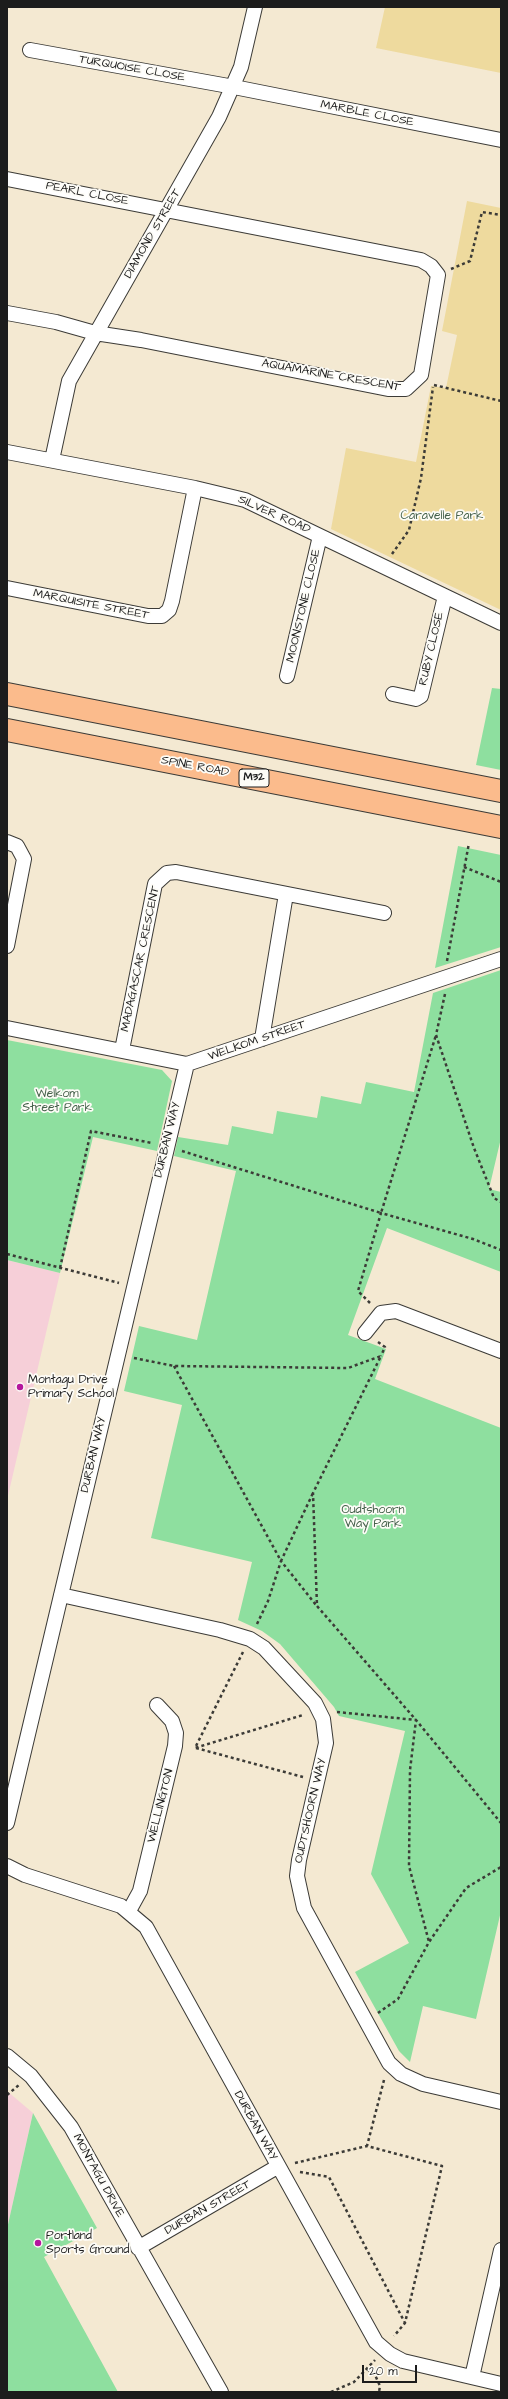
<!DOCTYPE html>
<html>
<head>
<meta charset="utf-8">
<style>
	body { margin:0 }
	#map { position:relative; width:508px; height:2399px; overflow:hidden; background:#f4e9d2; font-family:"Architects Daughter",sans-serif }
	canvas { display:block }
	.frame { position:absolute; inset:0; border:8px solid #1c1c1c; pointer-events:none }
	.scale { position:absolute; left:362px; top:2365px; width:55px; height:18px; box-sizing:border-box; border:2px solid #1c1c1c; border-top:0; padding-left:5px; font-size:12px; line-height:14px; white-space:nowrap; color:#1c1c1c; -webkit-text-stroke:3px #fdfcf7; paint-order:stroke }
</style>
</head>
<body>
<div id="map">
<canvas width="508" height="2399"></canvas>
<div class="frame"></div>
<div class="scale">20 m</div>
</div>
<script>
const ctx = document.querySelector('canvas').getContext('2d');
ctx.lineJoin = 'round';
function paint(path, color) {
  ctx.fillStyle = color;
  ctx.fill(path, 'evenodd');
}
function toPath(rows) {
  const path = new Path2D();
  for (const r of rows) {
    path.moveTo(r[0], r[1]);
    for (let i = 2; i < r.length; i += 2) path.lineTo(r[i], r[i + 1]);
  }
  return path;
}
function trace(path, color, width, dash) {
  ctx.strokeStyle = color;
  ctx.lineWidth = width;
  ctx.lineCap = dash ? 'butt' : 'round';
  ctx.setLineDash(dash || []);
  ctx.stroke(path);
}
function write(font, color, halo, rows, align = 'center') {
  ctx.font = font + ' "Architects Daughter",sans-serif';
  ctx.lineWidth = 3.5;
  ctx.setLineDash([]);
  ctx.textBaseline = 'middle';
  ctx.strokeStyle = halo;
  ctx.fillStyle = color;
  for (const [text, x, y, turn = 0] of rows) {
    ctx.save();
    ctx.translate(x, y);
    ctx.rotate((+turn || 0) * Math.PI / 180);
    ctx.textAlign = isNaN(turn) ? turn : align;
    if (halo) ctx.strokeText(text, 0, 0);
    ctx.fillText(text, 0, 0);
    ctx.restore();
  }
}
const built = toPath([
	[7,1260,60,1273,7,1500],
	[7,2091,33,2113,7,2229]
]);
const green = toPath([
	[492,688,501,689,501,770,476,765],
	[458,846,501,855,501,947,435,968],
	[501,970,501,1138,489,1189,501,1192,501,1272,387,1228,348,1335,386,1349,375,1379,501,1428,501,1911,476,2019,423,2006,410,2062,399,2051,355,1972,409,1943,371,1874,405,1731,339,1716,334,1707,280,1644,262,1631,238,1620,252,1562,151,1538,182,1405,124,1391,139,1326,197,1340,236,1171,174,1156,178,1137,228,1145,232,1126,273,1134,277,1111,317,1118,321,1096,361,1104,366,1082,414,1092,433,993],
	[7,1040,162,1070,172,1081,157,1151,93,1137,60,1273,7,1260],
	[33,2113,97,2228,44,2257,118,2392,7,2392,7,2229]
]);
const sand = toPath([
	[385,7,501,7,501,73,376,48],
	[467,201,501,208,501,610,331,529,346,448,416,462,431,386,446,388,457,335,442,331]
]);
const path = toPath([
	[451,269,470,261,482,212,501,215],
	[434,385,501,401],
	[392,554,409,530,421,478,433,387],
	[464,867,501,882],
	[447,961,469,843],
	[445,994,436,1035,474,1148,494,1198,501,1202],
	[182,1151,381,1213,436,1035],
	[7,1254,119,1283],
	[60,1268,91,1131,152,1143],
	[370,1303,358,1291,381,1213,473,1239,501,1250],
	[378,1342,385,1347,381,1356],
	[134,1358,174,1366,348,1368,381,1356,313,1493,317,1606,416,1720,501,1823],
	[174,1366,281,1561,313,1493],
	[257,1624,268,1601,281,1561,316,1605],
	[243,1652,195,1748,303,1715],
	[337,1712,416,1720,410,1770,409,1866,429,1942],
	[196,1748,303,1777],
	[378,2013,398,1999,429,1942,466,1888,501,1867],
	[384,2080,367,2146,442,2166,405,2323,394,2336],
	[7,2095,19,2085],
	[295,2163,367,2146],
	[300,2172,329,2177,405,2323],
	[367,2369,375,2375,380,2386,379,2392],
	[331,2392,354,2382,375,2360]
]);
const minor = toPath([
	[30,50,234,87,501,140],
	[7,179,421,260,431,266,438,275,421,375,406,389,388,389,141,340,95,333,56,322,7,313],
	[7,452,195,488,245,500,501,623],
	[52,460,69,381,219,117,241,67,255,7],
	[7,588,148,616,162,616,169,610,172,601,195,488],
	[287,676,320,536],
	[393,694,416,699,421,696,445,596],
	[7,842,17,846,24,859,7,946],
	[7,1028,187,1064,501,959],
	[262,1039,286,894],
	[122,1050,155,884,167,873,176,872,384,913],
	[365,1333,381,1313,396,1311,501,1351],
	[61,1595,220,1630,250,1639,264,1648,315,1703,323,1719,326,1743,299,1860,297,1876,304,1908,389,2063,401,2074,423,2084,501,2102],
	[7,1823,187,1064],
	[7,1866,25,1875,121,1906,146,1927,376,2342,390,2354,403,2361,501,2384],
	[129,1911,140,1891,175,1746,176,1733,172,1721,157,1705],
	[7,2056,31,2076,71,2127,221,2392],
	[138,2248,277,2167],
	[472,2377,501,2250]
]);
const primary = toPath([
	[7,694,501,791],
	[7,730,501,827]
]);
const markers = [
	[20,1387,4,"#b5179e"],
	[38,2243,4,"#b5179e"]
];
const shields = [
	[254,778,30]
];
const shieldNames = [
	["M32",254,778]
];
const streetNames = [
	["TURQUOISE CLOSE",132,69,10],
	["MARBLE CLOSE",367,114,11],
	["PEARL CLOSE",87,194,11],
	["DIAMOND STREET",153,234,-60],
	["AQUAMARINE CRESCENT",331,376,10],
	["SILVER ROAD",274,515,24],
	["MARQUISITE STREET",91,605,11],
	["MOONSTONE CLOSE",304,606,-77],
	["RUBY CLOSE",432,649,-77],
	["SPINE ROAD",195,767,11],
	["MADAGASCAR CRESCENT",141,959,-78],
	["WELKOM STREET",257,1041,-19],
	["DURBAN WAY",168,1140,-76],
	["DURBAN WAY",94,1455,-77],
	["WELLINGTON",161,1806,-76],
	["OUDTSHOORN WAY",311,1811,-77],
	["DURBAN WAY",255,2126,61],
	["MONTAGU DRIVE",98,2176,61],
	["DURBAN STREET",208,2208,-30]
];
const parkNames = [
	["Caravelle Park",442,516],
	["Welkom",57,1094],
	["Street Park",57,1108],
	["Oudtshoorn",373,1510],
	["Way Park",373,1524]
];
const poiNames = [
	["Montagu Drive",28,1380],
	["Primary School",28,1394],
	["Portland",46,2236],
	["Sports Ground",46,2250]
];
paint(built, '#f6cfd8');
paint(green, '#8edf9f');
paint(sand, '#eeda9e');
trace(minor, '#3c3b37', 16);
trace(primary, '#3c3b37', 24);
trace(path, '#3c3b37', 2.5, [3, 3]);
trace(minor, '#fff', 14);
trace(primary, '#fbbb8c', 22);
for (const [x, y, r, color] of markers) {
  const dot = new Path2D();
  dot.arc(x, y, r, 0, 2 * Math.PI);
  ctx.fillStyle = color;
  ctx.fill(dot);
  trace(dot, '#fdfcf7', 1.5);
}
for (const [x, y, w] of shields) {
  const box = new Path2D();
  box.roundRect(x - w / 2, y - 9, w, 18, 3);
  ctx.fillStyle = '#fdfcf7';
  ctx.fill(box);
  trace(box, '#1c1c1c', 1);
}
write('bold 11px', '#1c1c1c', null, shieldNames);
write('12px', '#1c1c1c', '#fdfcf7', streetNames);
write('12px', '#44604a', '#fdfcf7', parkNames);
write('12px', '#1c1c1c', '#fdfcf7', poiNames, 'left');
</script>
</body>
</html>
